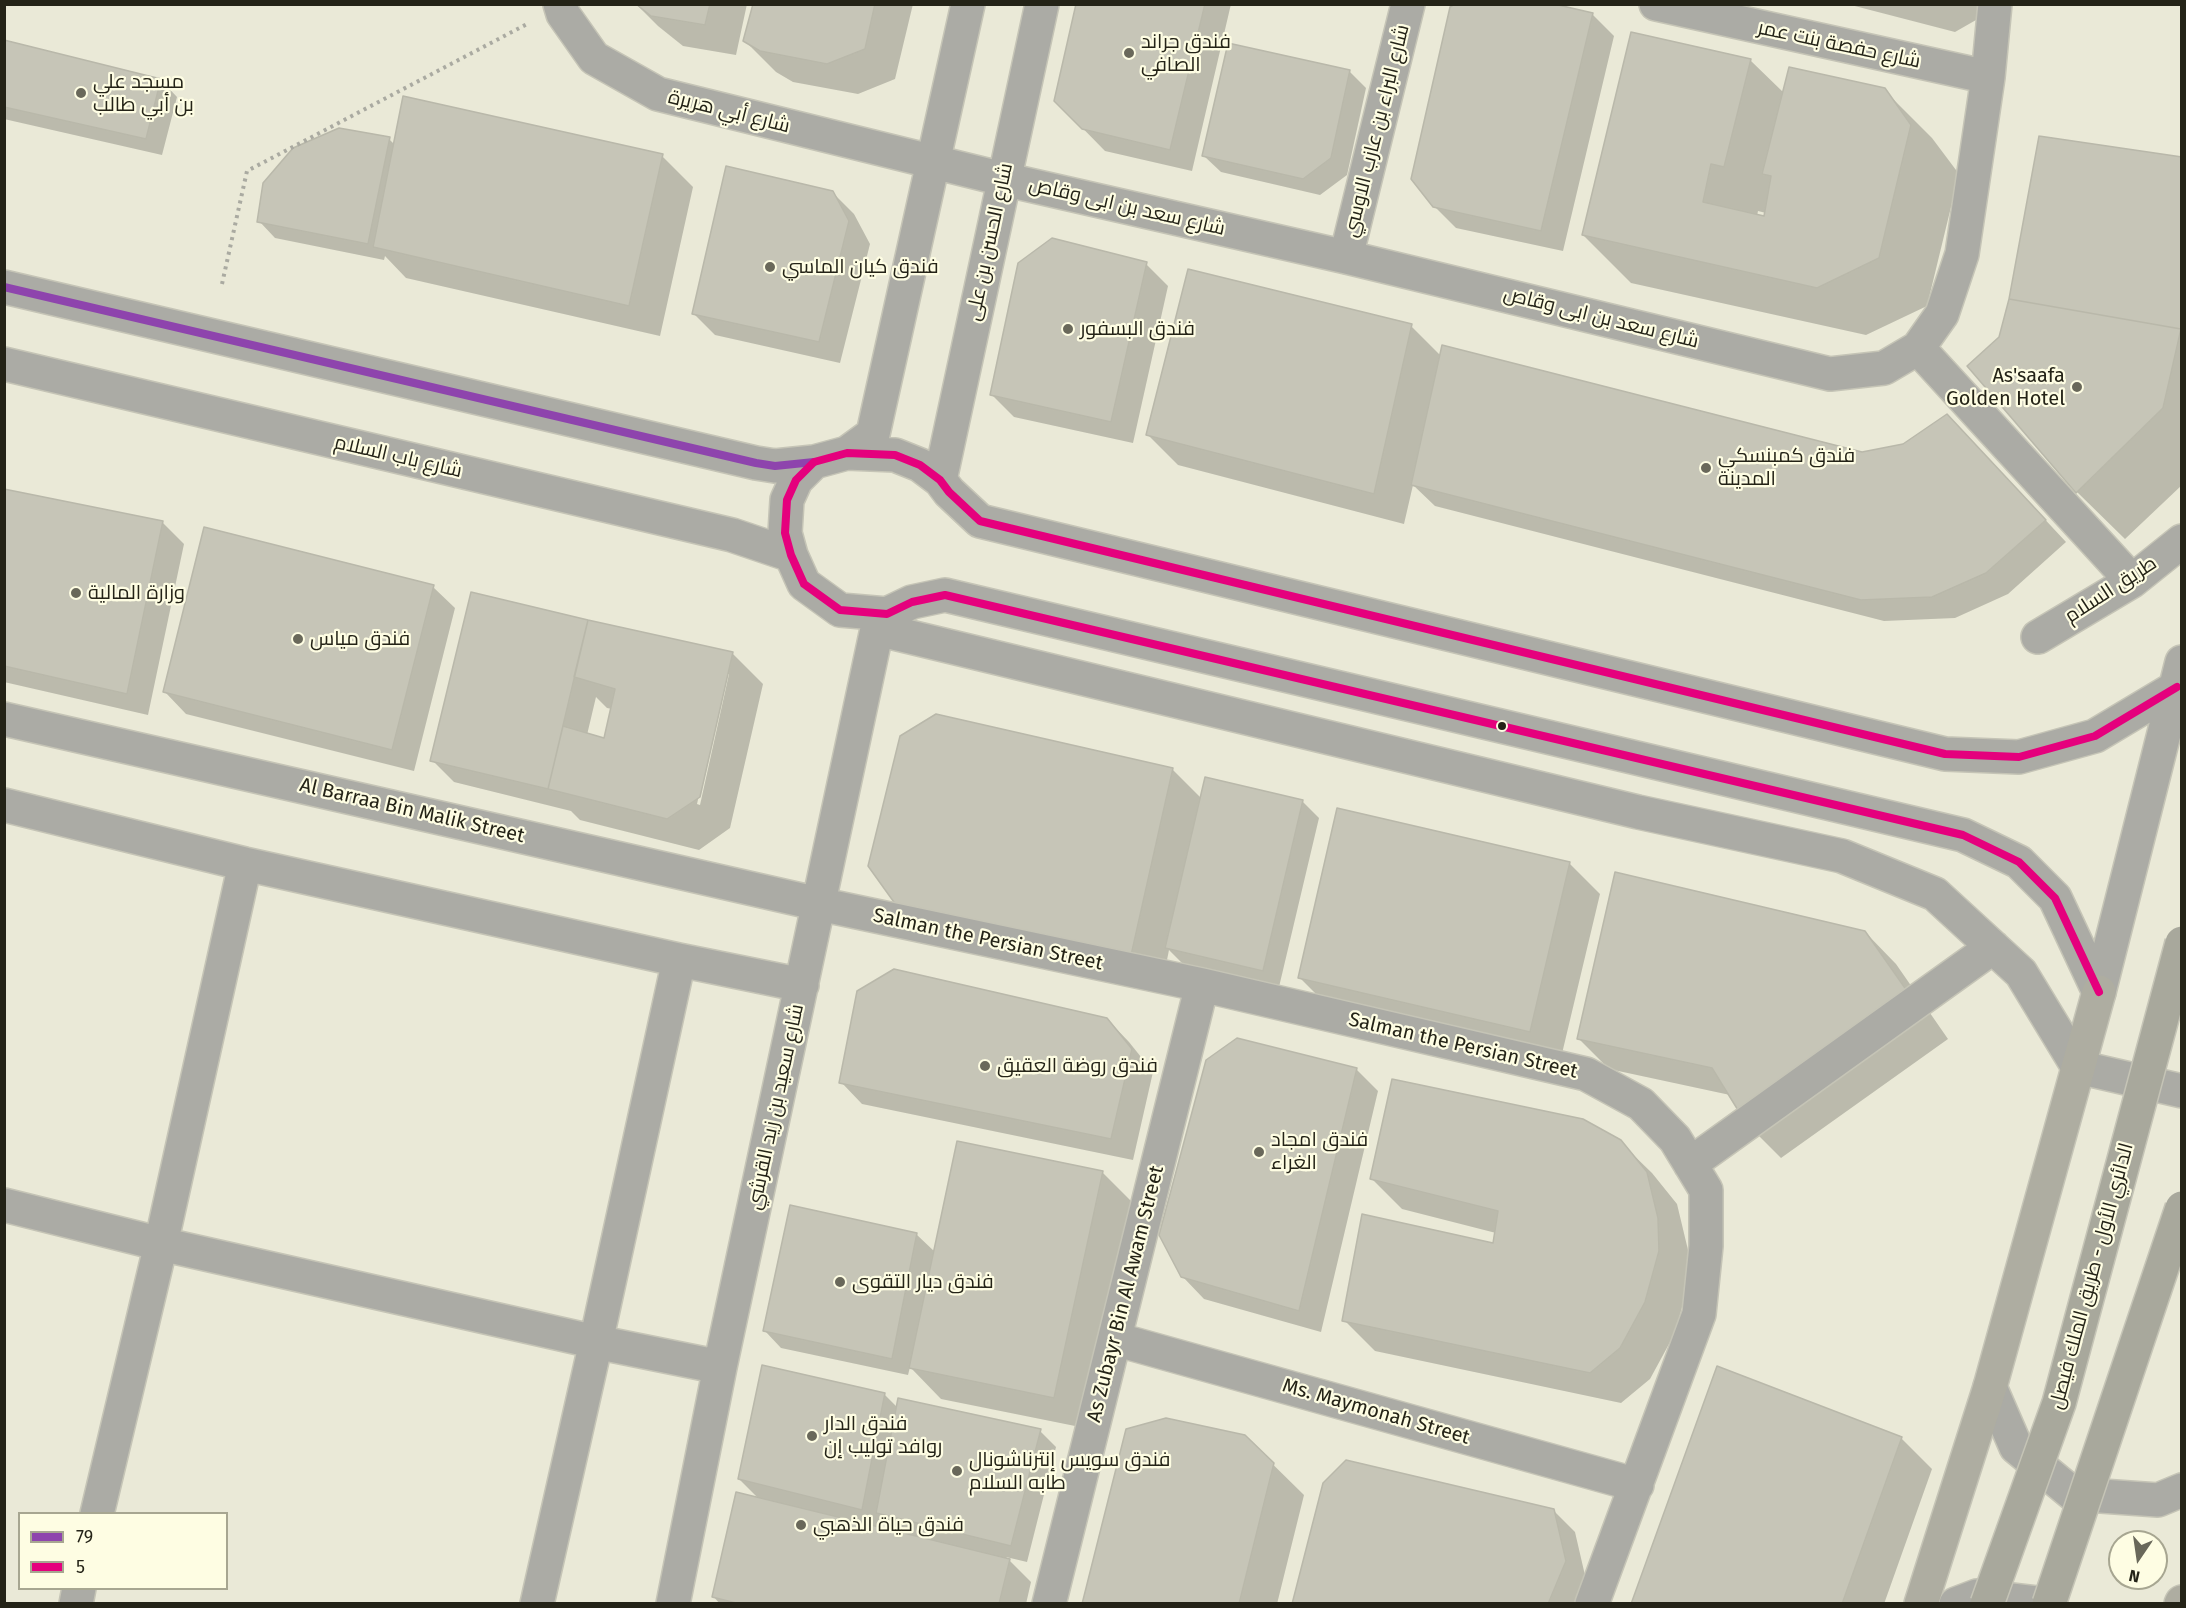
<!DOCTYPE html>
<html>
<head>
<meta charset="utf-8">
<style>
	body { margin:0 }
	#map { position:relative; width:2186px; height:1608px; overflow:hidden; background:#eae9d7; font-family:"Fira Sans",sans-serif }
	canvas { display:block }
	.frame { position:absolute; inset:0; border:6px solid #242317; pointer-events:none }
	.legend { position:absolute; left:18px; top:1512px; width:210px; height:78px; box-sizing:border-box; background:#fefde3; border:2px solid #a7a691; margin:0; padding:8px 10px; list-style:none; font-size:18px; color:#242317 }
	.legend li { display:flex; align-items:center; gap:12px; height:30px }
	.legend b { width:30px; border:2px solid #a7a691 }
	.north { position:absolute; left:2108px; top:1530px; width:60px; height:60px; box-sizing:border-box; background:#fefde3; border:2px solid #a7a691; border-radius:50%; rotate:193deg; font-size:16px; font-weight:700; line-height:24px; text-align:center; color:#242317 }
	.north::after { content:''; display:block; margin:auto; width:21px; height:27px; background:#69685a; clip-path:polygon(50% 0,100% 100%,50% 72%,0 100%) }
</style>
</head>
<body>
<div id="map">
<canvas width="2186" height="1608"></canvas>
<div class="frame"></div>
<ul class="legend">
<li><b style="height:8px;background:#8e44ad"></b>79</li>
<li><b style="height:8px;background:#e5007d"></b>5</li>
</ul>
<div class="north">N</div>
</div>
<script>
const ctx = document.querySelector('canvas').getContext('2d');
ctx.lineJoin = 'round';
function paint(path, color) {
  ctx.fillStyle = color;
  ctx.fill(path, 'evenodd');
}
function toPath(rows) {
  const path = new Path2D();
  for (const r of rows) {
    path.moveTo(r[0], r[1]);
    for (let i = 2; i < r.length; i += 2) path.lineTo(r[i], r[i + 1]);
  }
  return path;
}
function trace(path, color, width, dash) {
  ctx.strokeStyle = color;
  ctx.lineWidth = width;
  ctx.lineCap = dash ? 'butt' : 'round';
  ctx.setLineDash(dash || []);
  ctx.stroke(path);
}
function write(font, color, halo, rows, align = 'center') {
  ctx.font = font + ' "Fira Sans",Cairo,sans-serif';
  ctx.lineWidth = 4.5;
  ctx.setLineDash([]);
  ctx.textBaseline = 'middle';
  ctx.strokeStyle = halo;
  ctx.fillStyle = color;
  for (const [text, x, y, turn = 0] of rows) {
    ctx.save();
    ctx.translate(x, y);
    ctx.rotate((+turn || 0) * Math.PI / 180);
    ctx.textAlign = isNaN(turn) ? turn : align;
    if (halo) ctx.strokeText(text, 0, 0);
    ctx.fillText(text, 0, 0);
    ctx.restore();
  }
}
const shadow = toPath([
	[636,4,747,4,736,55,683,46,658,26],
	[754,4,913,4,895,79,858,94,793,82,776,72,745,41],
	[1077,4,1231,4,1192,171,1105,151,1055,100],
	[1847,4,1997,4,1997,8,1955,32],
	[1592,14,1614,36,1563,251,1456,228,1434,206],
	[4,42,161,80,177,97,162,155,4,119],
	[1750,60,1784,93,1884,90,1932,138,1959,174,1927,306,1866,335,1631,283,1583,235],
	[1758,211,1766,213,1765,218,1757,216],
	[1350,72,1366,88,1347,175,1320,195,1221,172,1204,156],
	[389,139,395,145,662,156,693,187,660,336,406,278,385,256,384,260,275,238,259,221],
	[2182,159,2182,485,2125,539,2077,492],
	[832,192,854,214,870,244,840,363,715,335,693,313],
	[1146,264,1168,286,1133,443,1014,417,992,395],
	[1411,326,1441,356,1862,453,1904,445,1969,438,2066,542,2008,594,1955,618,1884,621,1435,506,1413,485,1404,524,1178,465,1147,434],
	[4,490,162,522,184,544,148,715,4,682],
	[433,587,455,608,414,771,186,714,165,692],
	[472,594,732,653,763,684,730,828,699,850,580,820,571,811,454,782,432,760],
	[726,674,729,674,700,805,697,804],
	[596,697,607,708,612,709,605,740,587,735],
	[1172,769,1202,799,1302,801,1319,818,1279,987,1183,964,1169,950,1161,990,928,936],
	[1569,863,1600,894,1560,1062,1330,1008,1299,977],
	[1865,932,1896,964,1948,1039,1781,1158,1750,1127,1730,1095,1609,1069,1578,1038],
	[1107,1019,1129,1042,1153,1072,1133,1160,862,1104,841,1082],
	[1356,1069,1378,1091,1321,1332,1204,1299,1182,1276],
	[1620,1142,1652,1173,1677,1204,1688,1250,1689,1282,1675,1333,1650,1379,1621,1403,1375,1351,1344,1320,1494,1244,1496,1233,1402,1209,1371,1178],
	[1102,1172,1133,1203,1085,1428,941,1399,910,1367,908,1375,781,1348,765,1331,916,1234,935,1252],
	[884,1394,898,1408,1040,1431,1056,1447,1027,1562,1006,1557,1031,1582,1026,1604,720,1604,713,1596,759,1499,739,1479],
	[880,1515,898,1533,878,1528],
	[1245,1437,1304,1495,1277,1604,1083,1604],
	[1901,1438,1932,1469,1884,1604,1633,1604],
	[1553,1510,1575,1532,1587,1584,1579,1604,1294,1604]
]);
const building = toPath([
	[636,4,710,4,705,25,651,16,636,4],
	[753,4,875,4,865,49,827,64,760,51,743,41,753,4],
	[1076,4,1205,4,1170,150,1082,129,1054,101,1076,4],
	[1455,4,1554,4,1593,13,1541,231,1433,207,1411,179,1450,7,1455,4],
	[1631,32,1751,59,1724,167,1711,164,1703,202,1764,216,1771,176,1762,174,1789,67,1885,88,1911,125,1879,258,1817,288,1582,235,1631,32],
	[4,40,161,79,146,139,4,107,4,40],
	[1228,43,1350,70,1331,158,1303,179,1202,156,1228,43],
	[403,96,663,154,629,306,373,247,403,96],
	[339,128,390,137,368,244,257,222,263,183,293,148,339,128],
	[2039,136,2182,157,2181,329,2009,299,2039,136],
	[726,166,833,191,849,221,819,342,692,314,726,166],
	[1052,238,1147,262,1111,422,990,395,1018,263,1052,238],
	[1188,269,1412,324,1374,494,1146,435,1188,269],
	[2009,299,2181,329,2163,408,2076,493,1967,366,1999,337,2009,299],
	[1442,345,1862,452,1903,444,1947,414,2046,520,1986,573,1932,597,1861,600,1411,485,1442,345],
	[4,489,163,521,127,694,4,666,4,489],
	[204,527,434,585,392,750,163,692,204,527],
	[471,592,588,620,548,789,430,761,471,592],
	[588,620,733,652,700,797,667,819,548,789,563,726,604,738,615,689,574,677,588,620],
	[936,714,1173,768,1130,960,896,905,868,866,900,736,936,714],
	[1205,777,1303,800,1263,971,1165,948,1205,777],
	[1337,808,1570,862,1530,1032,1298,978,1337,808],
	[1615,872,1865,931,1919,1008,1749,1128,1712,1068,1577,1039,1615,872],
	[894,969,1107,1018,1132,1049,1111,1139,839,1083,857,991,894,969],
	[1237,1038,1357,1068,1299,1311,1181,1277,1159,1235,1206,1060,1237,1038],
	[1392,1079,1583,1119,1621,1140,1647,1172,1658,1218,1659,1251,1645,1302,1620,1348,1590,1373,1342,1321,1362,1214,1493,1243,1498,1211,1370,1179,1392,1079],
	[957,1141,1103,1171,1054,1398,909,1368,957,1141],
	[790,1205,917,1233,892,1359,763,1331,790,1205],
	[762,1365,885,1393,862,1510,738,1479,762,1365],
	[1717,1366,1902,1437,1842,1604,1631,1604,1717,1366],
	[898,1398,1041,1429,1011,1546,876,1513,898,1398],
	[1166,1418,1245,1435,1274,1463,1239,1604,1082,1604,1126,1429,1166,1418],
	[1346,1460,1554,1509,1566,1561,1548,1604,1292,1604,1323,1483,1346,1460],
	[736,1492,1010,1559,999,1604,740,1604,712,1597,736,1492]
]);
const path = toPath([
	[222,284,247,171,529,23]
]);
const minor = toPath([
	[560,4,563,14,594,58,658,94,1003,179,1346,257,1830,374,1884,368,1918,348,1942,314,1962,254,1988,77,1995,4],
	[1656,4,1988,77],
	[1346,257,1408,4],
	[4,287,756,463,775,466,814,462],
	[1918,348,2132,581],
	[4,364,732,535,791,555],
	[847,453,873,434,968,4],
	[940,480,1042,4],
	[877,629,1638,812,1842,856,1935,894,2021,973,2078,1067,2182,1091],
	[2038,637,2132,581,2182,541],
	[4,719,819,904,1202,985,1586,1074,1641,1104,1675,1139,1706,1190,1706,1246,1699,1314,1592,1604],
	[4,805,245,864,679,960,802,985],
	[2099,992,2055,898,2019,862,1963,835,945,595,912,602,887,614,840,610,804,584,791,555,785,533,787,500,796,480,814,462,847,453,895,455,920,465,940,480,949,492,980,521,1945,754,2019,757,2095,736,2177,687],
	[2099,992,2182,662],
	[1690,1164,1993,947],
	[4,1205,161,1244,596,1342,720,1367],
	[1115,1339,1637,1485],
	[1990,1387,2016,1447,2073,1494,2158,1500,2182,1490],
	[97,1514,161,1244,245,864],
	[76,1604,79,1588],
	[537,1604,596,1342,679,960],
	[673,1604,720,1367,877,629,887,614],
	[1049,1604,1202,985],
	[1956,1604,1977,1596,2045,1604]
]);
const major = toPath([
	[1921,1604,1990,1387,2099,992],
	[2181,1604,2182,1602]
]);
const highwayBridge = toPath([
	[1987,1604,2059,1403,2182,943],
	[2049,1604,2182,1208]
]);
const bus1 = toPath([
	[4,287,756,463,775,466,814,462]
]);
const bus2 = toPath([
	[2099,992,2055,898,2019,862,1963,835,945,595,912,602,887,614,840,610,804,584,791,555,785,533,787,500,796,480,814,462,847,453,895,455,920,465,940,480,949,492,980,521,1945,754,2019,757,2095,736,2177,687]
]);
const markers = [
	[1129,53,6,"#69685a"],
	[81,93,6,"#69685a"],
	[770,267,6,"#69685a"],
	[1068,329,6,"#69685a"],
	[2077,387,6,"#69685a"],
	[1706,468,6,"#69685a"],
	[76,593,6,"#69685a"],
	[298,639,6,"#69685a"],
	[1502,726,5,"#242317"],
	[985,1066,6,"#69685a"],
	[1259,1152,6,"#69685a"],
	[840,1282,6,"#69685a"],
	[812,1436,6,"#69685a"],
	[957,1471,6,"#69685a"],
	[801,1525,6,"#69685a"]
];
const poiNames = [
	["فندق جراند",1141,42],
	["الصافي",1141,65],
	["مسجد علي",93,82],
	["بن أبي طالب",93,105],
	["فندق كيان الماسي",782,267],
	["فندق البسفور",1080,329],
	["As'saafa",2065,376,"right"],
	["Golden Hotel",2065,399,"right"],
	["فندق كمبنسكي",1718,456],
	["المدينة",1718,479],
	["وزارة المالية",88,593],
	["فندق مياس",310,639],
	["فندق روضة العقيق",997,1066],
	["فندق امجاد",1271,1140],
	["الغراء",1271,1163],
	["فندق ديار التقوى",852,1282],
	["فندق الدار",824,1424],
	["روافد توليب إن",824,1447],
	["فندق سويس إنترناشونال",969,1460],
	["طابه السلام",969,1483],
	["فندق حياة الذهبي",813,1525]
];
const streetNames = [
	["شارع حفصة بنت عمر",1839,45,12],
	["شارع أبي هريرة",729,112,14],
	["شارع البراء بن عازب الاوسي",1377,131,-76],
	["شارع سعد بن ابى وقاص",1127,207,13],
	["شارع الحسن بن على",990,242,-78],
	["شارع سعد بن ابى وقاص",1601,318,14],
	["شارع باب السلام",398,457,13],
	["طريق السلام",2111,590,-33],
	["Al Barraa Bin Malik Street",412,811,13],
	["Salman the Persian Street",988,940,12],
	["Salman the Persian Street",1463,1046,13],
	["شارع سعيد بن زيد القرشي",776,1107,-78],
	["الدائري الأول - طريق الملك فيصل",2092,1276,-75],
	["As Zubayr Bin Al Awam Street",1126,1294,-76],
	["Ms. Maymonah Street",1376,1412,16]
];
paint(shadow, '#0003');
paint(building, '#c6c5b7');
trace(building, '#b9b8aa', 1.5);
trace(minor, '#c5c4b6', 36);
trace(major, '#c5c4b6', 36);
trace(path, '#aaaaa1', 4, [3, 4.5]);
trace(minor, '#ababa5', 33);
trace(major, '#aeada1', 33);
trace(highwayBridge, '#c5c4b6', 36, []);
trace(highwayBridge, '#a8a89c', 33);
trace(bus1, '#8e44ad', 8);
trace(bus2, '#e5007d', 8);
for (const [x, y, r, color] of markers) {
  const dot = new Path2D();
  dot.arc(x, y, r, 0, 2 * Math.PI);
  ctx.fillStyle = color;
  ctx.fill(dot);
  trace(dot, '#fefde3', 2);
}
write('20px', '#242317', '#fefde3', poiNames, 'left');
write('20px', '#242317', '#fefde3', streetNames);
</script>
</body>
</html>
